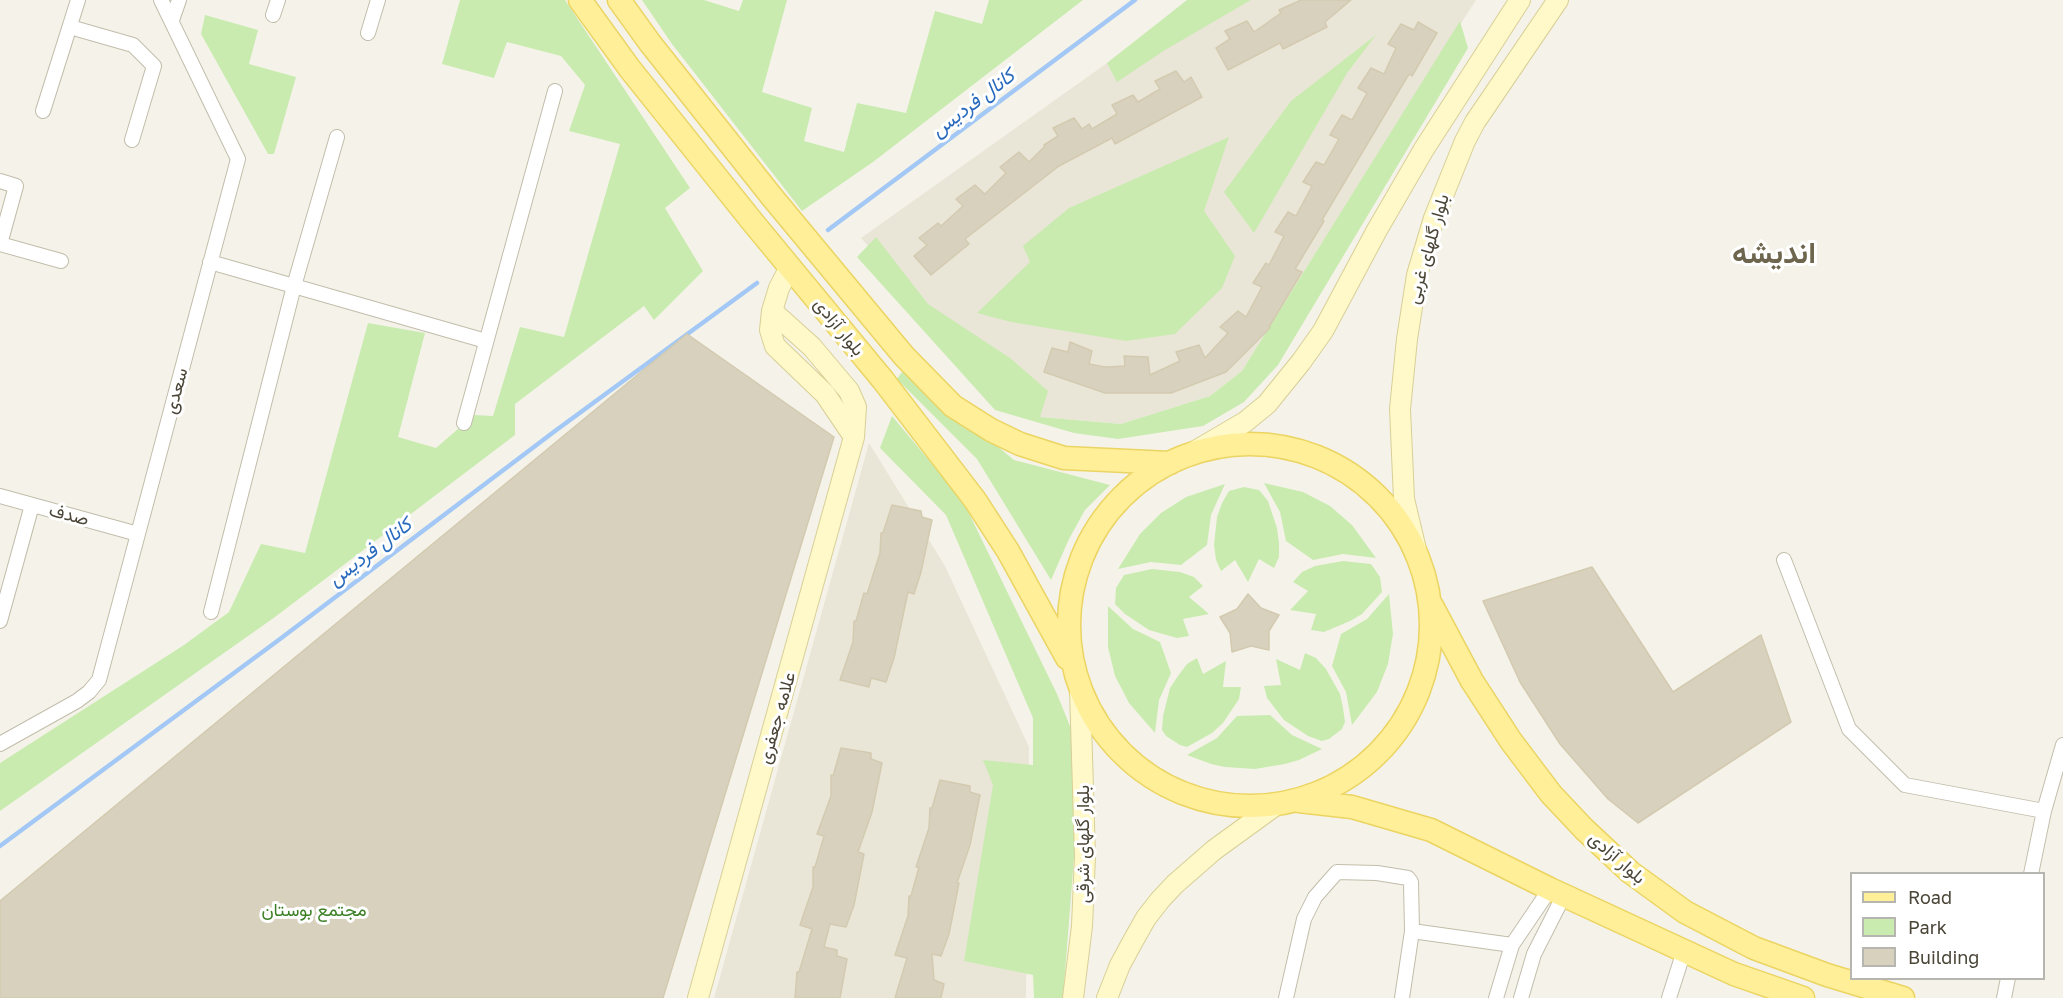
<!DOCTYPE html>
<html>
<head>
<meta charset="utf-8">
<style>
	body { margin:0 }
	#map { position:relative; width:2063px; height:998px; overflow:hidden; background:#f5f3e9; font-family:"Golos Text",sans-serif }
	canvas { display:block }
	.legend { position:absolute; left:1850px; top:872px; width:195px; height:108px; box-sizing:border-box; background:#fff; border:2px solid #b7b5af; margin:0; padding:8px 10px; list-style:none; font-size:18px; color:#4a4537 }
	.legend li { display:flex; align-items:center; gap:12px; height:30px }
	.legend b { width:30px; border:2px solid #b7b5af }
</style>
</head>
<body>
<div id="map">
<canvas width="2063" height="998"></canvas>
<ul class="legend">
<li><b style="height:8px;background:#ffef98"></b>Road</li>
<li><b style="height:16px;background:#c9ebb0"></b>Park</li>
<li><b style="height:16px;background:#d8d1be"></b>Building</li>
</ul>
</div>
<script>
const ctx = document.querySelector('canvas').getContext('2d');
ctx.lineJoin = 'round';
function paint(path, color) {
  ctx.fillStyle = color;
  ctx.fill(path, 'evenodd');
}
function toPath(rows) {
  const path = new Path2D();
  for (const r of rows) {
    if (r.length === 3) {
      path.moveTo(r[0] + r[2], r[1]);
      path.arc(r[0], r[1], r[2], 0, 2 * Math.PI);
      continue;
    }
    path.moveTo(r[0], r[1]);
    for (let i = 2; i < r.length; i += 2) path.lineTo(r[i], r[i + 1]);
  }
  return path;
}
function trace(path, color, width, dash) {
  ctx.strokeStyle = color;
  ctx.lineWidth = width;
  ctx.lineCap = dash ? 'butt' : 'round';
  ctx.setLineDash(dash || []);
  ctx.stroke(path);
}
function write(font, color, halo, rows, align = 'center') {
  ctx.font = font + ' "Golos Text",Vazirmatn,sans-serif';
  ctx.lineWidth = 6;
  ctx.setLineDash([]);
  ctx.textBaseline = 'middle';
  ctx.strokeStyle = halo;
  ctx.fillStyle = color;
  for (const [text, x, y, turn = 0] of rows) {
    ctx.save();
    ctx.translate(x, y);
    ctx.rotate((+turn || 0) * Math.PI / 180);
    ctx.textAlign = isNaN(turn) ? turn : align;
    if (halo) ctx.strokeText(text, 0, 0);
    ctx.fillText(text, 0, 0);
    ctx.restore();
  }
}
const residential = toPath([
	[1191,0,1476,0,1402,115,1242,371,1210,396,1121,424,1040,417,990,380,861,238,1107,63],
	[869,443,945,566,1029,747,1026,998,714,998]
]);
const green = toPath([
	[460,0,565,0,690,188,665,208,703,271,654,320,644,306,515,404,515,435,275,617,0,811,0,763,184,645,229,612,261,544,305,553,368,323,425,333,398,437,436,448,474,415,493,416,520,327,564,337,620,144,569,131,585,85,561,56,507,42,494,78,442,64],
	[642,0,704,0,739,11,743,0,787,0,762,92,812,108,804,141,844,152,857,103,906,113,935,11,982,24,989,0,1083,0,873,162,802,211,672,44],
	[1187,0,1251,0,1165,50,1117,82,1107,63],
	[205,15,258,30,249,64,296,77,274,154,268,154,201,34],
	[1460,21,1468,48,1278,365,1244,402,1203,426,1118,439,1074,433,995,410,857,257,876,237,928,304,1010,358,1048,391,1040,417,1121,424,1210,396,1242,371],
	[1376,35,1347,73,1254,233,1224,192,1291,101],
	[1229,137,1204,211,1235,256,1222,288,1175,334,1126,341,1011,322,977,313,1030,262,1023,246,1069,208],
	[904,369,1014,460,1110,485,1085,510,1069,539,1051,580,977,459,897,379],
	[892,416,963,501,1057,694,1082,756,1063,998,1034,998,1033,975,964,961,993,785,983,760,1033,765,1033,718,946,515,880,448],
	[1264,483,1303,492,1330,506,1352,525,1376,558,1343,554,1313,560,1286,541,1280,512],
	[1225,484,1211,515,1207,545,1181,565,1151,562,1118,569,1140,534,1161,513,1186,497],
	[1244,487,1259,490,1268,501,1277,528,1279,543,1279,557,1274,568,1259,559,1248,582,1235,560,1221,571,1216,560,1214,545,1217,517,1222,503,1229,491],
	[1343,561,1371,564,1380,577,1382,592,1362,614,1350,621,1324,632,1311,630,1316,614,1290,610,1308,591,1293,582,1302,572,1315,566],
	[1152,569,1180,572,1194,577,1203,586,1189,597,1209,614,1183,619,1189,636,1177,638,1149,630,1125,614,1115,604,1116,588,1124,575],
	[1389,594,1393,634,1388,664,1377,692,1352,725,1346,692,1332,666,1341,634,1367,619],
	[1108,606,1133,629,1160,642,1171,673,1159,700,1155,733,1129,703,1115,676,1108,647],
	[1305,653,1316,658,1326,669,1340,694,1343,708,1345,722,1342,729,1329,739,1322,741,1308,736,1284,720,1267,698,1264,686,1281,685,1276,659,1300,670],
	[1197,658,1203,674,1226,661,1223,687,1241,687,1239,699,1223,723,1212,733,1187,747,1180,745,1166,736,1162,730,1163,716,1170,688,1178,676,1187,664],
	[1270,715,1292,735,1322,749,1299,760,1285,764,1255,769,1225,767,1211,764,1187,755,1217,738,1237,716]
]);
const stream = toPath([
	[828,230,1135,0],
	[0,846,280,639,555,431,757,283]
]);
const building = toPath([
	[1301,0,1351,0,1325,22,1327,27,1283,49,1280,43,1228,70,1216,48,1230,39,1225,31,1247,21,1254,32,1281,13,1279,10,1301,0],
	[1418,22,1437,33,1412,76,1409,74,1322,220,1324,221,1295,269,1302,272,1269,327,1270,328,1226,372,1171,393,1105,393,1044,372,1052,348,1068,352,1070,342,1092,351,1089,364,1105,367,1125,366,1124,356,1148,357,1150,375,1180,361,1176,352,1199,345,1205,358,1228,333,1220,327,1238,311,1246,317,1262,287,1253,283,1266,263,1269,265,1284,236,1275,232,1288,212,1296,216,1312,186,1303,182,1316,162,1324,165,1339,139,1330,135,1342,115,1352,120,1367,93,1358,88,1371,68,1384,74,1396,48,1388,44,1401,24,1414,30,1418,22],
	[1176,71,1184,82,1191,77,1202,97,1115,144,1112,138,1059,166,965,239,969,244,931,275,914,256,927,245,919,238,938,223,941,226,963,206,956,199,975,185,985,194,1006,173,1000,167,1019,152,1029,162,1045,146,1044,145,1058,136,1053,128,1074,118,1082,129,1089,124,1092,129,1117,114,1112,105,1133,95,1138,102,1160,89,1155,81,1176,71],
	[687,334,834,437,663,998,0,998,0,901,687,334],
	[892,505,921,511,922,517,932,520,921,572,914,594,908,592,894,658,886,682,871,678,869,687,840,680,853,642,854,621,856,621,864,593,867,594,880,553,881,533,883,533,892,505],
	[1592,567,1673,692,1761,635,1791,722,1638,823,1608,799,1560,744,1520,682,1483,601,1592,567],
	[1248,594,1261,608,1279,615,1269,631,1269,650,1251,646,1232,652,1230,633,1220,617,1237,609,1248,594],
	[841,748,871,753,871,759,882,763,872,812,858,852,864,854,854,905,846,927,830,924,824,947,837,950,837,956,847,959,840,998,795,998,797,972,799,972,812,929,800,925,813,887,813,867,815,867,824,836,817,834,831,796,831,775,833,776,841,748],
	[940,780,970,786,970,792,980,795,970,845,957,883,959,883,949,934,941,956,932,954,934,980,944,984,941,998,895,998,907,958,895,955,908,916,909,896,911,896,919,867,916,867,929,828,930,808,932,808,940,780]
]);
const street = toPath([
	[273,15,278,0],
	[172,20,179,0],
	[70,27,133,45,154,66,132,140],
	[368,33,378,0],
	[43,111,78,0],
	[0,181,16,186,0,244],
	[0,244,61,261],
	[210,262,486,341],
	[464,423,555,91],
	[0,496,138,534],
	[1784,560,1849,729,1905,785,2044,811,2031,874],
	[211,612,294,286,337,137],
	[0,621,32,505],
	[0,744,77,701,89,692,99,680,238,159,161,0],
	[2044,811,2063,745],
	[1286,998,1304,919,1315,897,1337,872,1377,873,1408,878,1411,882,1412,931],
	[1402,998,1412,931,1512,945,1550,889],
	[1496,998,1512,945],
	[1521,998,1534,954,1564,895],
	[1669,998,1684,951],
	[2004,998,2008,978]
]);
const secondary = toPath([
	[790,267,779,288,772,311,770,330,775,346,825,394,854,437],
	[1187,456,1245,422,1267,404,1301,362,1323,331,1377,230,1424,149,1520,0],
	[1419,562,1404,499,1400,409,1407,339,1417,275,1434,218,1465,141,1475,122,1558,0],
	[698,998,854,437,856,407,849,391,812,347,772,311],
	[1073,998,1082,926,1085,856,1080,689],
	[1107,998,1120,965,1133,941,1146,918,1160,900,1175,884,1214,850,1276,805]
]);
const primary = toPath([
	[580,0,630,69,751,220,883,380,975,500,1008,551,1067,658],
	[619,0,650,43,772,197,904,356,953,406,991,430,1020,444,1064,458,1170,463],
	[1250,625,181],
	[1432,606,1472,681,1511,741,1551,794,1584,829,1630,872,1685,912,1754,948,1827,975,1903,998],
	[1299,801,1352,807,1431,830,1550,889,1734,974,1803,998]
]);
const streetNames = [
	["بلوار گلهای غربی",1428,249,-74],
	["بلوار آزادی",839,327,51],
	["سعدی",176,391,-75],
	["صدف",69,515,15],
	["علامه جعفری",777,718,-74],
	["بلوار گلهای شرقی",1083,844,-90],
	["بلوار آزادی",1617,858,41]
];
const parkNames = [
	["مجتمع بوستان",314,910]
];
const waterNames = [
	["کانال فردیس",973,103,-37],
	["کانال فردیس",370,552,-37]
];
const townNames = [
	["اندیشه",1774,253]
];
paint(residential, '#eae6d7');
paint(green, '#c9ebb0');
trace(stream, '#a3c8f5', 4.5);
paint(building, '#d8d1be');
trace(building, '#d3cab0', 1.5);
trace(street, '#c2bdab', 16);
trace(secondary, '#d8cf97', 22);
trace(primary, '#ebd462', 25);
trace(street, '#fff', 14);
trace(secondary, '#fff9c9', 20);
trace(primary, '#ffef98', 22);
write('18px', '#4a4537', '#fff', streetNames);
write('18px', '#3c8026', '#fff', parkNames);
write('italic 20px', '#296abd', '#fff', waterNames);
write('bold 30px', '#6d654d', '#fff', townNames);
</script>
</body>
</html>
